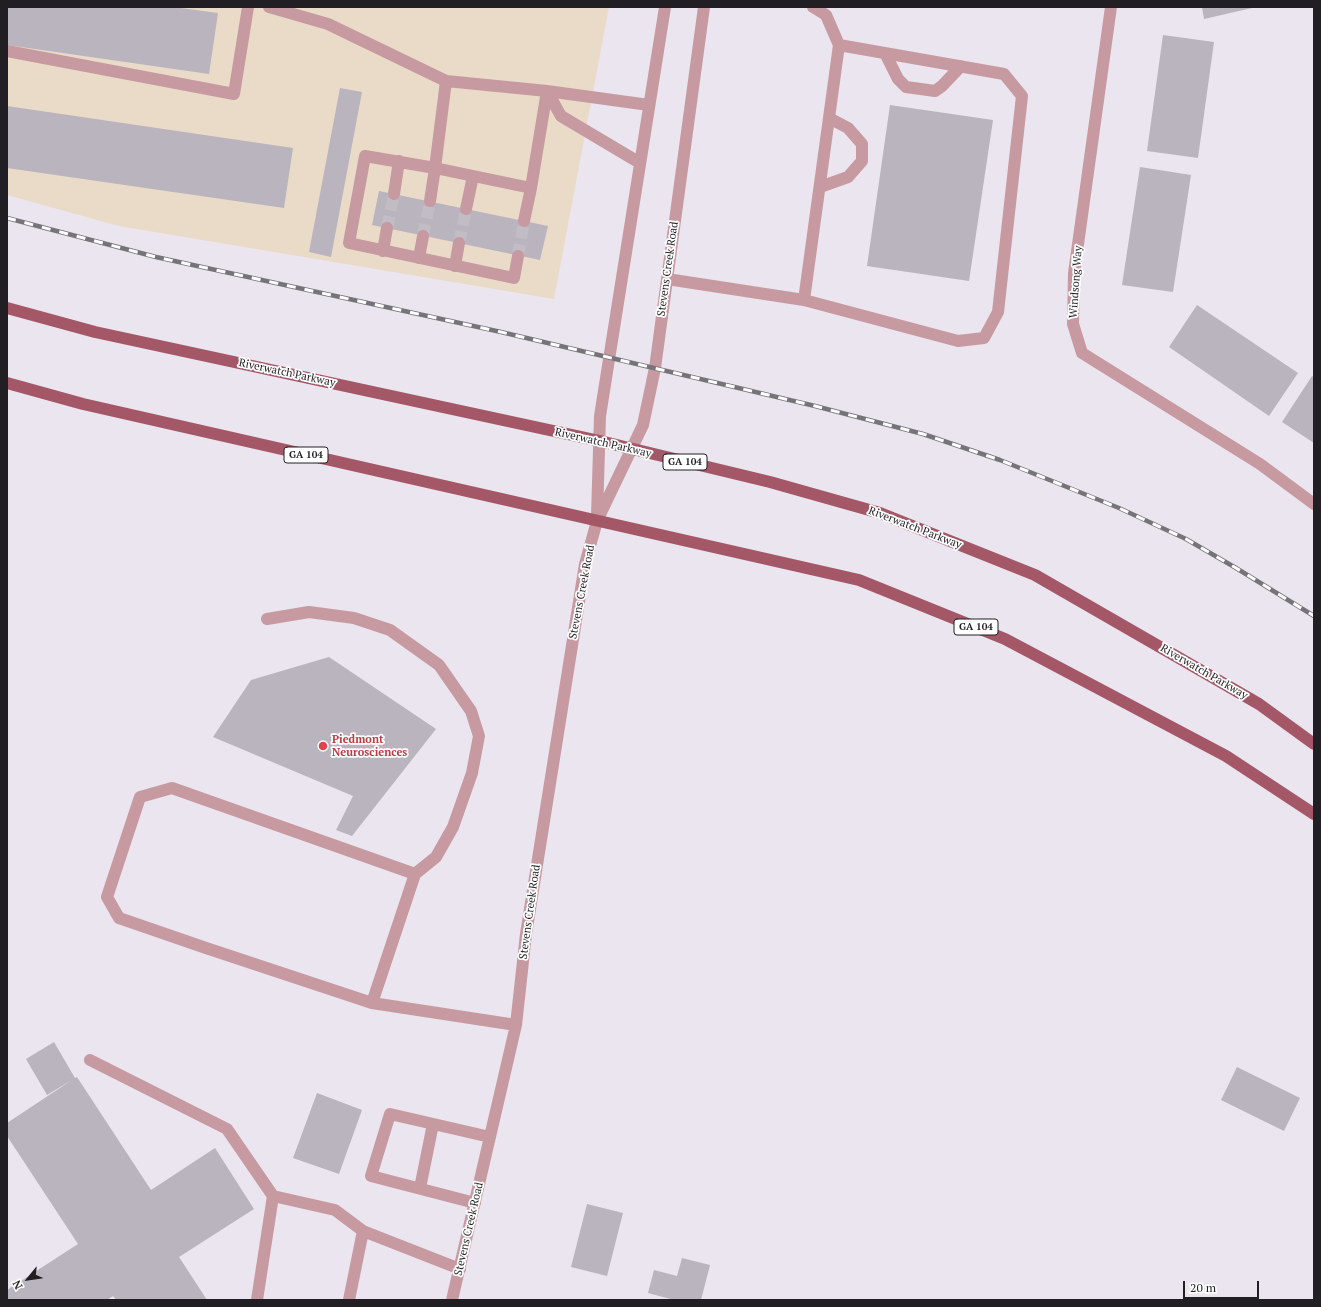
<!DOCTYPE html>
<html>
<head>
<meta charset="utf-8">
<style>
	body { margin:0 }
	#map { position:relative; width:1321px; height:1307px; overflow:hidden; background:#eae5ee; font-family:"PT Serif",serif }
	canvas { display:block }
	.frame { position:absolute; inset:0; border:8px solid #211f23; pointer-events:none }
	.north { position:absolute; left:8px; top:1259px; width:40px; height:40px; -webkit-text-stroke:3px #fff; paint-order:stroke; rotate:241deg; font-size:11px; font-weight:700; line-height:16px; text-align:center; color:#211f23 }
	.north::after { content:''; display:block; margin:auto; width:14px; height:18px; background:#211f23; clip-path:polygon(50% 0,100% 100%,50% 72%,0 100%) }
	.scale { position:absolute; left:1183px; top:1281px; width:76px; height:18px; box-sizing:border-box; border:2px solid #211f23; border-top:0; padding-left:5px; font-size:12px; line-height:14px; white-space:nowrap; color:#211f23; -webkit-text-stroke:3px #fff; paint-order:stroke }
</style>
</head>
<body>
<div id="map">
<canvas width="1321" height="1307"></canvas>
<div class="frame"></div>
<div class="north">N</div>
<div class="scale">20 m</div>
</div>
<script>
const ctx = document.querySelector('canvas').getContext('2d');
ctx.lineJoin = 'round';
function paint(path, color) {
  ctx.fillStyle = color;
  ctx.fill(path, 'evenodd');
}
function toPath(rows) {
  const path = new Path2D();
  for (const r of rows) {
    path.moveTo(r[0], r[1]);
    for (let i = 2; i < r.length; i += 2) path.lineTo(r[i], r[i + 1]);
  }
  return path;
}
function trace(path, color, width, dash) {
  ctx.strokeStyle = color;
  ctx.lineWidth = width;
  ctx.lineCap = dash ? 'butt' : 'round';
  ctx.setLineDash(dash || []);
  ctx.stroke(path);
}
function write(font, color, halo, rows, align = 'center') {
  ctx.font = font + ' "PT Serif",serif';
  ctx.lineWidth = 3.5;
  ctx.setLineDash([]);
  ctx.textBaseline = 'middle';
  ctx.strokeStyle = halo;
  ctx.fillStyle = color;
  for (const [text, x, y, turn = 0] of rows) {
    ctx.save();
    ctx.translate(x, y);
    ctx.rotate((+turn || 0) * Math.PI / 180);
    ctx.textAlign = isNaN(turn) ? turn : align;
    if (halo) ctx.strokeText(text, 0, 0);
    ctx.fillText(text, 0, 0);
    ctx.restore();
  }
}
const commercial = toPath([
	[7,7,609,7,554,299,119,226,7,195]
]);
const building = toPath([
	[7,7,173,7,218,13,209,74,7,45],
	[1202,7,1252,7,1252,8,1204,19],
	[1163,35,1214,42,1198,158,1147,151],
	[340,88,362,92,331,257,309,252],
	[890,105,993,120,969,281,867,266],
	[7,106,293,148,284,208,7,168],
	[1140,167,1191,175,1173,292,1122,285],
	[379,191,548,226,540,260,372,225],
	[1197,305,1298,373,1269,416,1169,347],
	[1312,376,1314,377,1314,443,1282,422],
	[329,657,436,729,352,836,336,830,353,796,213,737,251,680],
	[54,1042,75,1078,77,1077,151,1190,215,1148,254,1209,179,1257,207,1300,116,1300,113,1296,107,1300,7,1300,7,1290,78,1244,7,1136,7,1123,72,1080,47,1095,26,1059],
	[1237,1067,1300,1098,1284,1131,1221,1100],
	[317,1093,362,1110,339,1174,293,1158],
	[587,1204,623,1213,607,1276,571,1267],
	[682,1258,710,1265,701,1300,674,1300,648,1293,654,1270,677,1276]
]);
const minorTunnel = toPath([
	[387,228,394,194],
	[423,236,430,201],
	[459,243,466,209],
	[518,256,524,221]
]);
const minor = toPath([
	[269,7,328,24,446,81,547,91,649,105],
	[1111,7,1074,273,1073,324,1082,353,1260,464,1314,504],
	[7,51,234,94,248,7],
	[885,53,898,79,906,87,935,91,942,86,961,66],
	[547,91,561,116,640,163],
	[820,187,848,177,862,161,862,144,848,128,829,118],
	[394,194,399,161],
	[430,201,435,168,446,81],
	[466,209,473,176],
	[524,221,531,188],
	[383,251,387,228],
	[518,256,514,278,349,243,365,156,435,168,531,188,547,91],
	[419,258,423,236],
	[455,266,459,243],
	[667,279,804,300,958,341,984,338,998,312,1022,96,1004,74,839,45],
	[804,300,839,45,826,15,813,7],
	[597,516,600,416,665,7],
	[267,619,309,612,354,618,390,630,439,665,471,711,479,736,472,773,453,827,436,857,415,874],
	[372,1003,415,874,172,788,140,797,107,897,119,918,206,948,372,1003,516,1025],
	[90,1060,227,1129,273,1196,335,1210,363,1231],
	[420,1188,433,1124],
	[475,1203,371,1176,390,1114,490,1137],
	[257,1300,273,1196],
	[349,1300,363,1231,460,1269],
	[452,1300,516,1025,526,934,585,564,597,521,643,425,655,368,704,7]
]);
const major = toPath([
	[7,308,95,332,600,441,770,482,880,513,1035,575,1259,704,1314,744],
	[7,383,83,404,859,580,1005,639,1226,756,1314,814]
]);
const rail = toPath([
	[7,218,156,257,501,332,815,406,923,434,1000,460,1119,508,1186,539,1236,568,1314,616]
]);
const markers = [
	[323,746,5,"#e0444e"]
];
const shields = [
	[306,455,44],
	[685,462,44],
	[976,627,44]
];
const shieldNames = [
	["GA 104",306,455],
	["GA 104",685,462],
	["GA 104",976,627]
];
const streetNames = [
	["Stevens Creek Road",668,269,-82],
	["Windsong Way",1076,282,-86],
	["Riverwatch Parkway",287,373,12],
	["Riverwatch Parkway",603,443,13],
	["Riverwatch Parkway",915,528,21],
	["Stevens Creek Road",582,592,-79],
	["Riverwatch Parkway",1204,672,30],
	["Stevens Creek Road",530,912,-82],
	["Stevens Creek Road",469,1229,-77]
];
const healthNames = [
	["Piedmont",332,740],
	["Neurosciences",332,753]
];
paint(commercial, '#eadbc8');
paint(building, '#b9b4bd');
trace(minorTunnel, '#c2bdc5', 12, [12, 6]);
trace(minor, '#c79aa1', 12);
trace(major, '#a45867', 12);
trace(rail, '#767379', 4.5);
trace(rail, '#fff', 3, [9]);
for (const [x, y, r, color] of markers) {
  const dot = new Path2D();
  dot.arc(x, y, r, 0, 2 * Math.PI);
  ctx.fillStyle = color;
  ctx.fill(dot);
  trace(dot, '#fff', 1.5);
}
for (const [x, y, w] of shields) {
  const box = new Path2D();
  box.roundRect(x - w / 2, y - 8, w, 16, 3);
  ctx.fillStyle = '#fff';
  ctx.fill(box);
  trace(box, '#211f23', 1);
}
write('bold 10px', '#211f23', null, shieldNames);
write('11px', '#211f23', '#fff', streetNames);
write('bold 11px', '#be3a42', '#fff', healthNames, 'left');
</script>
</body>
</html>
